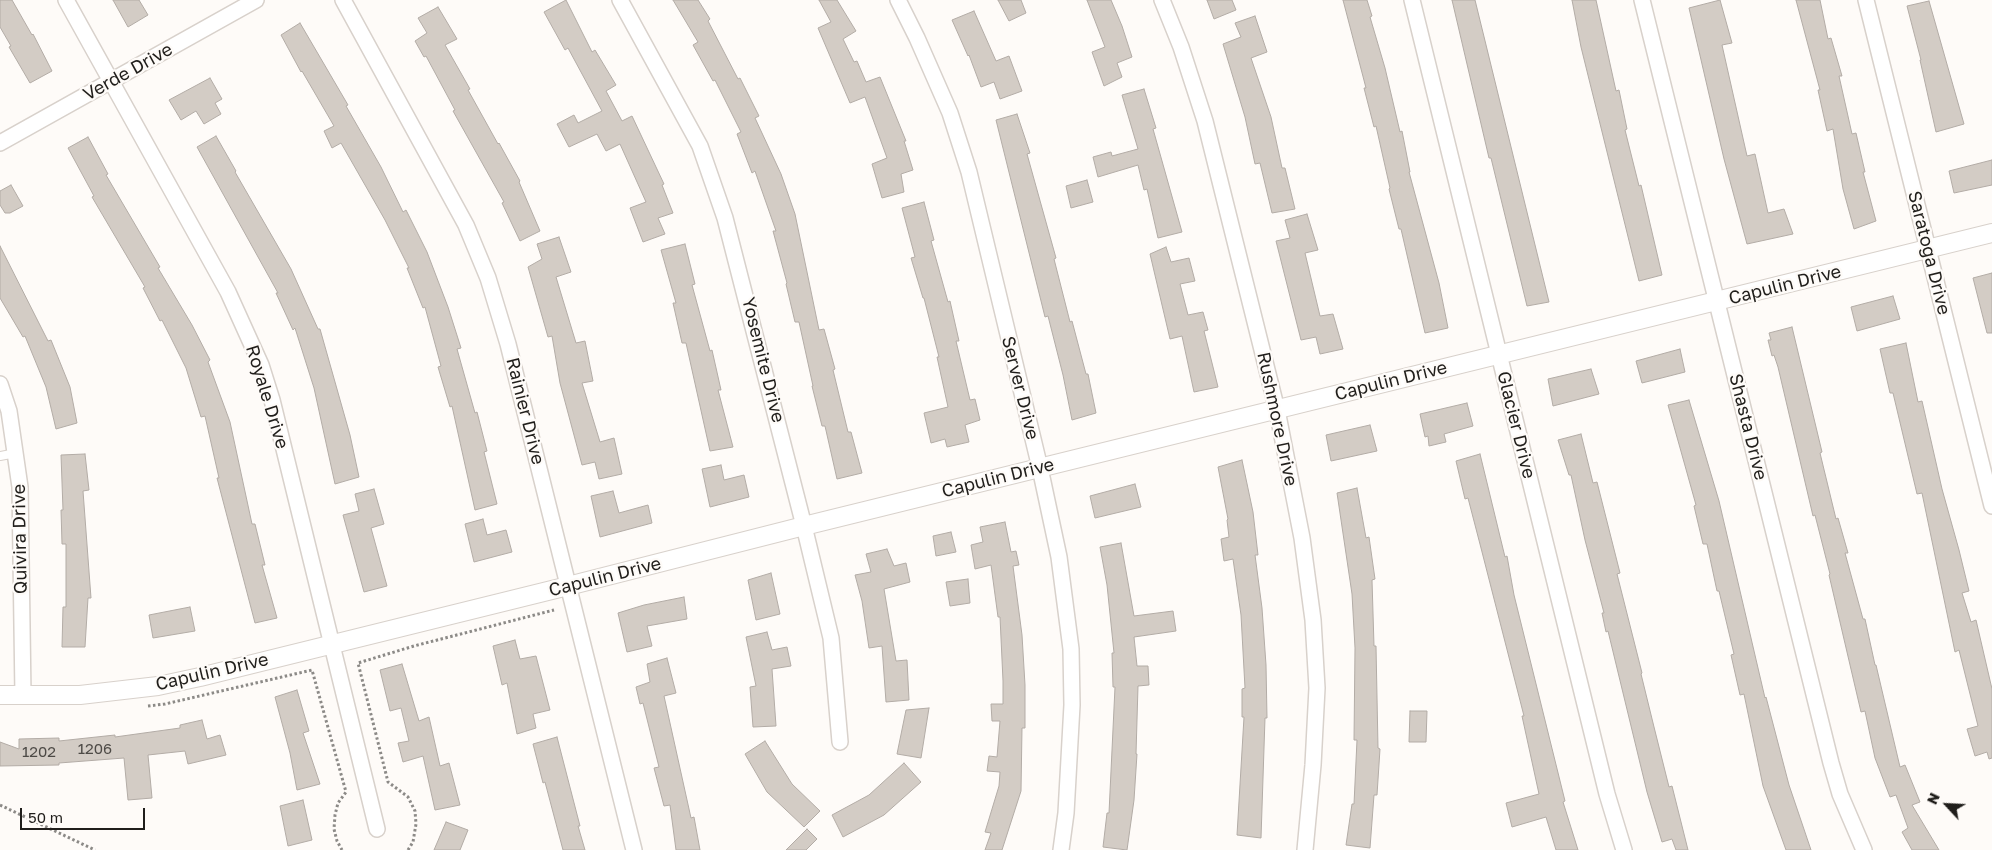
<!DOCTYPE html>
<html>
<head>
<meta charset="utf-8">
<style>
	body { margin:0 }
	#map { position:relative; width:1992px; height:850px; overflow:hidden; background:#fefbf8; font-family:"Golos Text",sans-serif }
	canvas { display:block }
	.north { position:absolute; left:1922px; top:780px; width:50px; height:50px; -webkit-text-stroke:4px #fefbf8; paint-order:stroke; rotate:295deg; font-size:14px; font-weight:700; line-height:20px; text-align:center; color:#201e1b }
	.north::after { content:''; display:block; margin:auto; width:18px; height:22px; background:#201e1b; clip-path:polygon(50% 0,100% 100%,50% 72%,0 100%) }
	.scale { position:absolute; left:20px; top:808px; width:125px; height:22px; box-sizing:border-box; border:2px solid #201e1b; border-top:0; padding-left:6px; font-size:15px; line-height:18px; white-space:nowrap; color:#201e1b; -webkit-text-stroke:4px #fefbf8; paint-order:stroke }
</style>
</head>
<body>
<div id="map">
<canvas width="1992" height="850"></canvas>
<div class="north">N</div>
<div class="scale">50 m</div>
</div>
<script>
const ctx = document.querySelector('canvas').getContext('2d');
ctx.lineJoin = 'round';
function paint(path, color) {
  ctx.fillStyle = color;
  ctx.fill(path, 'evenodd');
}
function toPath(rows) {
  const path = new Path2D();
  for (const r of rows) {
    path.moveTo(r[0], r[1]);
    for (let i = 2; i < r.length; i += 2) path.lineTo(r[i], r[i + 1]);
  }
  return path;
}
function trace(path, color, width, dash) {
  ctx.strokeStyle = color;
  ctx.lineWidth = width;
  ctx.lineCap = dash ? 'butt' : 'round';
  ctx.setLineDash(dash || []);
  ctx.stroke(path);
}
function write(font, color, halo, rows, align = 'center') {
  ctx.font = font + ' "Golos Text",sans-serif';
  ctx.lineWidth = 4.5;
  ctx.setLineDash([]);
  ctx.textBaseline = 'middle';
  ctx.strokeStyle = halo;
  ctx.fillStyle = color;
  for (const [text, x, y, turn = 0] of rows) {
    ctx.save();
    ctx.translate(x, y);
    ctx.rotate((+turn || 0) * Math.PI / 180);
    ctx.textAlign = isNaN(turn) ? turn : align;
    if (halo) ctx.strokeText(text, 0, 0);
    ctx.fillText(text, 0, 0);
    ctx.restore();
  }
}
const building = toPath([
	[0,0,12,0,32,35,33,34,52,71,30,83,9,47,11,46,0,27,0,0],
	[113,0,139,0,148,15,128,27,113,0],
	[566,0,592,52,595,50,616,85,606,91,622,121,632,116,664,184,662,185,673,213,658,218,665,234,643,242,630,208,646,202,620,144,606,151,597,134,569,147,557,124,574,115,578,123,602,111,568,48,565,50,544,12,566,0],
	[673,0,698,0,710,19,708,21,738,79,740,78,759,116,755,118,781,174,795,214,819,330,824,329,835,369,833,370,848,432,851,432,862,473,837,479,825,426,822,426,812,386,813,386,799,322,795,322,786,284,787,283,773,231,776,231,755,171,752,173,737,134,741,132,715,80,713,81,693,45,698,42,673,0],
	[819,0,837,0,856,31,843,39,854,62,857,61,866,82,880,77,906,141,904,141,913,170,901,174,904,192,882,198,872,164,887,158,865,97,850,103,818,28,831,22,819,0],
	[998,0,1021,0,1026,13,1009,21,998,0],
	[1087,0,1111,0,1122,26,1132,57,1117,63,1122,77,1104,86,1092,52,1105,47,1087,0],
	[1207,0,1232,0,1236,10,1214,19,1207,0],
	[1343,0,1367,0,1372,16,1370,17,1385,68,1400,132,1402,131,1410,172,1409,172,1439,283,1448,328,1425,333,1401,229,1399,229,1389,189,1390,188,1376,126,1374,127,1364,88,1366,88,1343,0],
	[1452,0,1475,0,1549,302,1527,306,1491,158,1489,158,1452,0],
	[1572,0,1596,0,1616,91,1619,90,1627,129,1625,130,1639,186,1641,185,1662,275,1639,281,1581,47,1572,0],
	[1720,0,1732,43,1722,45,1747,156,1755,154,1768,213,1784,209,1793,234,1747,244,1724,159,1689,8,1720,0],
	[1796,0,1820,0,1828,39,1831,38,1842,76,1839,76,1852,134,1856,133,1865,172,1863,172,1876,221,1854,229,1843,189,1833,129,1827,131,1818,90,1820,90,1796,0],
	[1929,1,1964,124,1936,132,1920,60,1921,60,1907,6,1929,1],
	[438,7,457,39,445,45,470,89,468,90,498,144,499,143,520,181,519,182,540,231,520,241,502,203,504,202,453,111,455,110,426,56,424,57,415,41,427,33,418,18,438,7],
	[974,11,996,61,1009,56,1022,91,1000,99,994,82,981,87,969,55,968,56,952,20,974,11],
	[1255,16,1267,52,1251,58,1271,117,1282,168,1285,168,1295,209,1272,213,1260,163,1255,164,1245,117,1223,44,1241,37,1235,23,1255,16],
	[300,23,348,105,346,106,381,167,403,212,406,210,427,252,448,307,461,348,457,349,475,413,477,412,487,451,484,452,497,504,475,510,452,406,450,407,438,367,441,366,425,307,423,308,407,268,409,268,385,220,341,143,332,148,324,131,334,126,302,71,301,72,281,35,300,23],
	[210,78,222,99,215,103,221,114,204,124,196,111,181,120,169,100,210,78],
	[1144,89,1156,128,1153,129,1182,232,1158,238,1147,189,1144,190,1138,165,1098,177,1093,157,1111,152,1112,156,1138,149,1122,95,1144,89],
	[1017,114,1030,153,1027,154,1056,258,1054,259,1070,322,1072,321,1086,374,1088,374,1096,413,1072,420,1063,375,1048,316,1045,317,996,120,1017,114],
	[216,136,236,171,235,172,291,269,318,329,320,329,350,435,359,477,335,484,314,388,295,328,293,330,276,293,278,293,197,147,216,136],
	[88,137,108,174,106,175,160,267,158,268,192,325,210,360,208,362,230,422,252,524,255,524,265,565,262,565,277,618,255,623,217,478,219,478,205,416,201,417,186,368,162,320,160,321,143,288,145,287,92,197,94,196,68,148,88,137],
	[1992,160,1992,185,1954,193,1949,171,1992,160],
	[1087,180,1093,202,1071,208,1066,186,1087,180],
	[11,185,23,206,10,213,5,213,0,205,0,191,11,185],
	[924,202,934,240,931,241,948,302,950,301,959,341,956,341,970,400,975,399,980,420,965,425,969,442,947,447,945,439,931,443,924,413,948,407,937,357,939,357,924,298,923,298,911,258,915,257,902,208,924,202],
	[1307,214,1318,250,1305,253,1320,316,1333,314,1343,349,1320,354,1316,337,1301,340,1276,241,1290,238,1285,220,1307,214],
	[559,237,571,272,556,277,576,343,585,341,593,381,582,383,600,442,614,438,622,474,599,479,595,462,582,465,560,383,552,336,548,337,528,267,542,259,537,244,559,237],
	[685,244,695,284,692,285,710,351,712,350,721,390,718,390,733,447,710,451,686,343,682,343,673,303,676,303,661,250,685,244],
	[0,246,48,341,51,340,70,387,77,423,56,429,46,387,25,336,23,337,0,298,0,246],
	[1166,247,1171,262,1189,258,1195,281,1180,284,1188,315,1203,312,1208,330,1204,331,1218,387,1194,392,1182,336,1170,339,1150,254,1166,247],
	[1992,273,1992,333,1987,333,1973,278,1992,273],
	[1893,296,1900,319,1857,331,1851,307,1893,296],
	[1792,327,1822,452,1820,453,1836,519,1838,518,1848,553,1845,553,1863,619,1865,619,1875,665,1876,665,1900,767,1905,765,1920,802,1912,805,1939,850,1912,850,1902,832,1908,828,1896,795,1890,797,1875,758,1865,711,1861,712,1829,575,1830,574,1815,515,1813,516,1778,367,1774,355,1772,356,1768,340,1771,340,1769,333,1792,327],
	[1906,343,1918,402,1922,401,1942,489,1959,550,1969,591,1962,593,1971,622,1976,620,1992,689,1992,758,1989,759,1987,752,1975,756,1967,729,1978,726,1959,650,1955,652,1922,493,1917,494,1893,393,1890,393,1880,349,1906,343],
	[1680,349,1685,372,1642,383,1636,361,1680,349],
	[1591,369,1599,394,1553,406,1548,379,1591,369],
	[1689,400,1719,501,1765,698,1766,697,1789,785,1811,850,1786,850,1763,786,1744,694,1740,695,1731,655,1734,654,1719,591,1717,591,1707,544,1703,544,1694,506,1696,505,1668,405,1689,400],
	[1467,403,1473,426,1444,434,1446,442,1429,446,1428,436,1425,437,1420,414,1467,403],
	[1370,425,1377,451,1331,461,1326,435,1370,425],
	[1581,434,1593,483,1597,482,1620,573,1617,574,1642,673,1641,674,1654,727,1669,787,1672,786,1688,850,1676,850,1672,839,1662,842,1647,792,1608,631,1606,632,1602,613,1604,613,1585,540,1571,475,1569,475,1558,440,1581,434],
	[85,454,89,490,83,491,91,598,88,598,85,647,62,647,63,607,66,607,66,544,62,544,61,510,63,510,61,455,85,454],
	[1480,454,1505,557,1507,556,1514,595,1565,801,1563,802,1578,850,1556,850,1546,817,1512,827,1506,803,1539,794,1522,716,1524,716,1481,548,1468,498,1465,499,1456,461,1480,454],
	[1242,460,1253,512,1258,555,1255,555,1262,608,1266,665,1267,718,1265,718,1261,838,1237,835,1244,717,1242,717,1242,689,1245,688,1241,615,1233,559,1224,561,1221,539,1229,537,1227,520,1228,519,1218,467,1242,460],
	[721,465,724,480,744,475,749,497,710,507,702,469,721,465],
	[1135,484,1141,507,1095,518,1090,496,1135,484],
	[1357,488,1366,538,1369,537,1375,579,1372,580,1374,646,1376,646,1378,748,1380,749,1377,795,1374,795,1370,848,1346,845,1352,804,1354,804,1357,740,1354,740,1355,648,1352,594,1337,493,1357,488],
	[374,489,384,524,371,528,387,586,364,592,343,515,359,511,355,494,374,489],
	[613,491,619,513,648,505,652,523,600,537,591,496,613,491],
	[483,519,487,535,506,530,512,552,474,562,465,524,483,519],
	[1005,522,1011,552,1016,551,1019,565,1013,566,1022,635,1025,685,1025,728,1022,728,1021,791,1002,850,985,850,991,833,985,832,999,786,1000,772,987,771,989,756,997,757,1000,721,992,721,991,704,1003,704,1003,681,1000,617,998,617,991,565,975,569,971,545,983,542,980,527,1005,522],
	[951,532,956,552,936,556,933,536,951,532],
	[1121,543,1134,616,1173,611,1176,631,1134,637,1137,666,1148,666,1149,685,1138,686,1136,754,1137,754,1134,800,1127,850,1103,847,1107,813,1109,813,1115,687,1113,687,1112,653,1114,653,1107,585,1100,547,1121,543],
	[887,549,894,566,906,563,910,582,884,589,896,661,907,660,909,700,886,702,882,646,869,648,862,601,855,575,871,572,866,554,887,549],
	[771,573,780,614,756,620,748,580,771,573],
	[968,579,970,603,950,606,946,582,968,579],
	[684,597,687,619,647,626,652,646,627,652,618,613,644,605,684,597],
	[190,607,195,631,153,638,149,615,190,607],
	[767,632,772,650,787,647,791,666,772,669,776,726,753,727,750,687,756,686,746,637,767,632],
	[515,640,520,659,536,656,550,710,533,714,536,728,517,734,507,683,502,685,493,646,515,640],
	[667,658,676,693,664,696,691,818,694,817,700,850,676,850,670,805,664,806,654,768,659,767,643,703,640,704,636,687,650,682,647,664,667,658],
	[402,664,419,721,429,717,440,766,449,763,460,805,435,810,423,756,403,762,398,743,409,741,401,708,390,711,380,670,402,664],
	[297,690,309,731,303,733,320,784,297,790,290,753,275,697,297,690],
	[929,708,921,758,897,754,906,710,929,708],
	[1410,711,1427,711,1426,742,1409,742,1410,711],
	[202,720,207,739,220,735,226,755,188,764,185,751,148,755,152,798,128,800,124,758,59,763,59,765,0,766,0,742,19,749,19,739,59,738,59,741,115,735,115,737,180,728,180,725,202,720],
	[557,737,580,826,578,826,585,850,563,850,545,782,543,783,533,744,557,737],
	[765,741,792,784,820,811,804,827,767,792,745,754,765,741],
	[904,763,921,782,884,815,843,837,832,815,869,795,904,763],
	[303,800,312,840,288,846,280,806,303,800],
	[446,822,468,830,460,850,434,850,446,822],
	[807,829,817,839,806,850,786,850,807,829]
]);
const path = toPath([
	[148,706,165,704,312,670,346,792,338,803,335,815,334,829,337,841,342,850],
	[0,805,95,850],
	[408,850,413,842,416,824,415,811,408,797,388,782,358,663,414,646,554,610]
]);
const service = toPath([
	[0,456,16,453]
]);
const minor = toPath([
	[66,0,228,292,261,365,272,400,377,829],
	[343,0,466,225,488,278,508,344,634,850],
	[620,0,700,146,725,218,804,526,831,638,840,742],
	[898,0,917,38,950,113,969,172,1040,468,1059,557,1071,649,1072,705,1066,813,1061,850],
	[1162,0,1181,47,1205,121,1277,410,1302,538,1313,620,1317,688,1313,765,1305,850],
	[1412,0,1607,794,1624,850],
	[1642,0,1831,763,1840,794,1864,850],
	[1866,0,1992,506],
	[0,143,256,0],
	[0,384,9,411,20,487,23,696]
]);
const tertiary = toPath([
	[0,695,80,695,158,686,200,677,568,586,804,526,1992,233]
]);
const numberNames = [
	["1206",95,749],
	["1202",39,752]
];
const streetNames = [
	["Verde Drive",128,72,-29],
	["Saratoga Drive",1929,253,76],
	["Capulin Drive",1785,285,-14],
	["Yosemite Drive",763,360,76],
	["Capulin Drive",1391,381,-14],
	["Server Drive",1020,388,76],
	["Royale Drive",267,397,73],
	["Rainier Drive",525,411,76],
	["Rushmore Drive",1277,419,78],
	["Glacier Drive",1516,425,76],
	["Shasta Drive",1748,427,76],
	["Capulin Drive",998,478,-14],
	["Quivira Drive",20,539,-91],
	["Capulin Drive",605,577,-14],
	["Capulin Drive",212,672,-13]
];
paint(building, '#d3ccc5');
trace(building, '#b3aca6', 1);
trace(service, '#d8d1cb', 10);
trace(minor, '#d8d1cb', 18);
trace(tertiary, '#d8d1cb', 20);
trace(path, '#8c8a87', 3, [2.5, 2.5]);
trace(service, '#fff', 8);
trace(minor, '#fff', 15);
trace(tertiary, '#fff', 18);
write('15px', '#4d4a46', null, numberNames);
write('18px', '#201e1b', '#fefbf8', streetNames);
</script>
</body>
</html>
